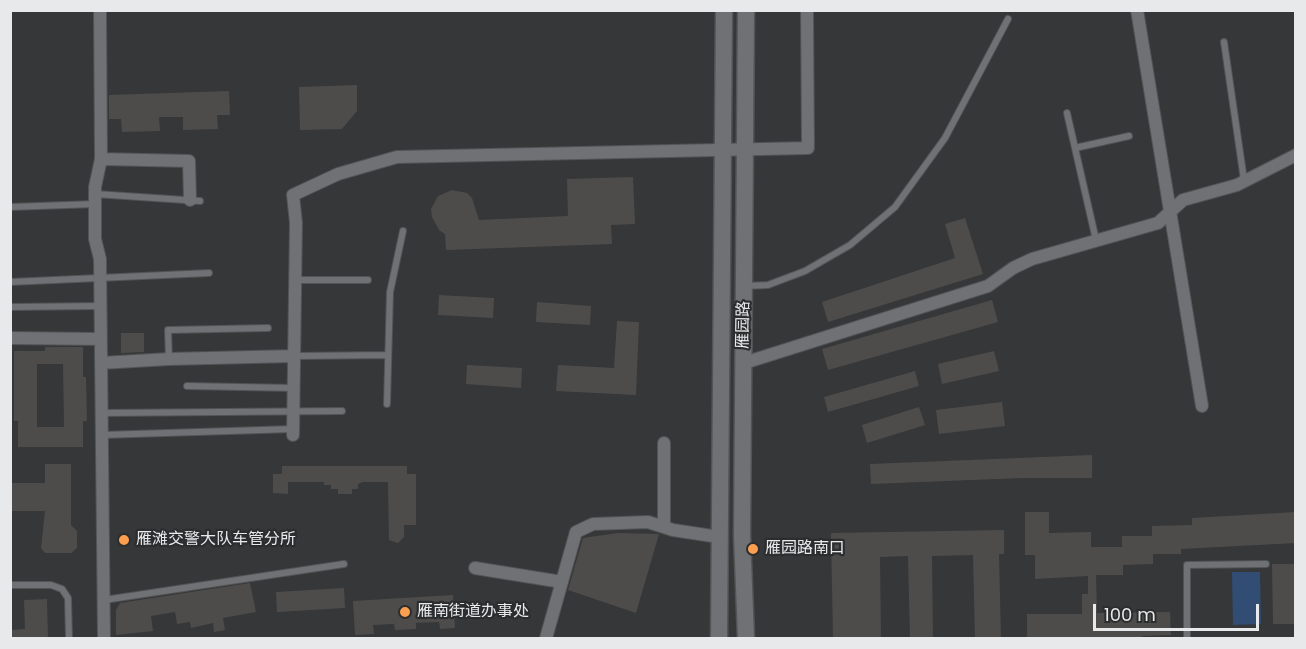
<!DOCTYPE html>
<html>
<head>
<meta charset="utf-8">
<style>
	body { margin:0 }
	#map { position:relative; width:1306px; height:649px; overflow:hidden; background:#353739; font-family:Poppins,sans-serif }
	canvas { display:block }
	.frame { position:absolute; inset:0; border:12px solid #e8e9eb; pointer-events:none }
	.scale { position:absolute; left:1093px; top:604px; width:166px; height:27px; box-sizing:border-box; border:3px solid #e8e9eb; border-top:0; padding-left:8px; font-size:18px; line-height:21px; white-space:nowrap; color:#e8e9eb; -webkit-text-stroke:4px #2b2d2f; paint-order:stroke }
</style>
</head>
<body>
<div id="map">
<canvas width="1306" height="649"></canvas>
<div class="frame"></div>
<div class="scale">100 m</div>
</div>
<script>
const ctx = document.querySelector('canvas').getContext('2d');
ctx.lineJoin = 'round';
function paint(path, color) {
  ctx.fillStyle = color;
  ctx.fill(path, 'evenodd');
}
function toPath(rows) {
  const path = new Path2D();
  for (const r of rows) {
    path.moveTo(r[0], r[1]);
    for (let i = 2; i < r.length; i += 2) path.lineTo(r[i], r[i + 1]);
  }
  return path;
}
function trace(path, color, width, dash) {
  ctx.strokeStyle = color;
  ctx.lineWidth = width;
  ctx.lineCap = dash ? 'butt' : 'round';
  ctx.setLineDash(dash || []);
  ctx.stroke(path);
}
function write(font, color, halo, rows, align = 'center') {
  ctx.font = font + ' Poppins,"Noto Sans SC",sans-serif';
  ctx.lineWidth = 4.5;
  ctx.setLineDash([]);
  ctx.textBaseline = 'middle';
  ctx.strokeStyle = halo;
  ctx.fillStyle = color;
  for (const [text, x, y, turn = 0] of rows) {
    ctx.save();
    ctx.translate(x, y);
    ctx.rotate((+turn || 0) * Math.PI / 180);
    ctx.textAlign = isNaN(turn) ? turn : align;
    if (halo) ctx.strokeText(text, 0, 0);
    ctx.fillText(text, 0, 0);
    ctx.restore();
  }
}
const green = toPath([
	[1232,572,1260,572,1261,624,1233,625]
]);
const building = toPath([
	[357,85,357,111,342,129,300,130,299,87],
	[229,91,230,115,217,115,218,129,183,130,183,117,159,117,160,131,122,132,121,119,109,119,109,95],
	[633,177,635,224,611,225,612,244,446,250,445,234,439,230,432,217,431,209,438,196,452,190,467,193,472,198,479,220,568,216,567,179],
	[965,218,983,274,828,322,822,302,955,258,945,224],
	[439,295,494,298,493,318,438,315],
	[992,300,998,322,828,370,822,349],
	[537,302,591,306,590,325,536,322],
	[617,321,639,322,636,395,556,391,558,365,614,368],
	[121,333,144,333,144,352,121,353],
	[45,347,83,347,83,377,86,377,87,421,83,421,83,447,18,447,18,421,14,421,14,351,45,351],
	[37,364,63,364,64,427,37,427],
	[994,351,999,371,942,384,938,364],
	[467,365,522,368,521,388,466,384],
	[915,371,919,386,828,412,824,397],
	[1002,402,1005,426,939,434,936,410],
	[919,407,925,425,867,443,862,425],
	[1092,455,1092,478,1022,478,871,484,870,464],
	[45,464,71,464,71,525,77,531,77,548,71,553,45,553,41,548,45,511,10,511,10,483,45,483],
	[282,466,407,466,407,474,416,474,416,525,404,525,404,537,398,543,389,540,388,482,363,482,358,484,358,489,352,489,352,494,338,494,338,489,331,489,331,485,324,485,324,482,288,482,288,494,273,493,273,474,282,474],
	[1025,512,1049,512,1049,533,1091,532,1091,547,1122,547,1122,536,1152,536,1152,526,1192,525,1192,518,1296,512,1296,543,1181,549,1181,554,1153,554,1153,564,1123,565,1123,575,1096,575,1097,613,1170,612,1171,635,1142,636,1142,639,1027,639,1027,614,1082,614,1082,594,1088,594,1088,576,1035,579,1035,555,1025,555],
	[1004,530,1004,554,999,554,1001,639,975,639,973,555,932,556,933,639,910,639,908,556,880,557,881,639,833,639,831,533],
	[618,533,659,534,636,613,568,590,583,538],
	[1272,564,1296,564,1296,624,1273,624],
	[250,583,256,612,223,618,225,630,214,632,213,623,191,628,190,622,177,624,175,612,151,616,153,631,116,635,116,610,120,603],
	[344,588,345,608,277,612,276,592],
	[453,595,455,628,440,629,439,622,416,623,416,629,395,630,394,624,373,625,374,634,355,635,353,601],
	[47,599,48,639,10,639,10,630,25,629,24,600]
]);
const service = toPath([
	[1224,42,1244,180],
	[1067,113,1096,240],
	[1075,148,1129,136],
	[95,194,200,201],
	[10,207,95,204],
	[296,280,368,280],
	[10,282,209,273],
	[745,286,768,285,805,271,850,245,895,207,945,138,1008,19],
	[10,307,100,306],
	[295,356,388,355],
	[169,359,168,330,268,328],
	[187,386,294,388],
	[387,404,390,292,403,231],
	[101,413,342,411],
	[102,435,293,429],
	[10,585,51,585,62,589,68,598,69,638],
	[104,600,344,564],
	[1187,638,1187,565,1266,564]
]);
const minor = toPath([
	[100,10,101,159,95,187,95,239,100,259,104,638],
	[1137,10,1202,406],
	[101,159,189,161,190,200],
	[10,338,100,339],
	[101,363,169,359,294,356],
	[744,363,988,286,1013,268,1032,259,1158,223,1183,200,1237,185,1296,155],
	[293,435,296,223,293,195,338,174,397,157,808,148,807,10],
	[664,527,664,443],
	[475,568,562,582],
	[546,638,576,532,593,524,648,522,673,530,719,537]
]);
const secondary = toPath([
	[719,638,724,10],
	[746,638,742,535,746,10]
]);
const markers = [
	[124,540,6,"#fb9e50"],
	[753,549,6,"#fb9e50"],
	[405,612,6,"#fb9e50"]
];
const streetNames = [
	["雁园路",744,325,-89]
];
const poiNames = [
	["雁滩交警大队车管分所",136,540],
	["雁园路南口",765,549],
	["雁南街道办事处",417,612]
];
paint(green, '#314d74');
paint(building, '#4e4c4a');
trace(service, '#525355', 8);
trace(minor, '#525355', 14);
trace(secondary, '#525355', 19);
trace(service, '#6f7174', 6);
trace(minor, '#6f7174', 12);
trace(secondary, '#6f7174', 16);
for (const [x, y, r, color] of markers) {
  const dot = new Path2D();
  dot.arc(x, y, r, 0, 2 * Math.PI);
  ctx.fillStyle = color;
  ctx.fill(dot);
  trace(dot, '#2b2d2f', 2);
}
write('16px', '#e8e9eb', '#2b2d2f', streetNames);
write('16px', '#e8e9eb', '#2b2d2f', poiNames, 'left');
</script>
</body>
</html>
